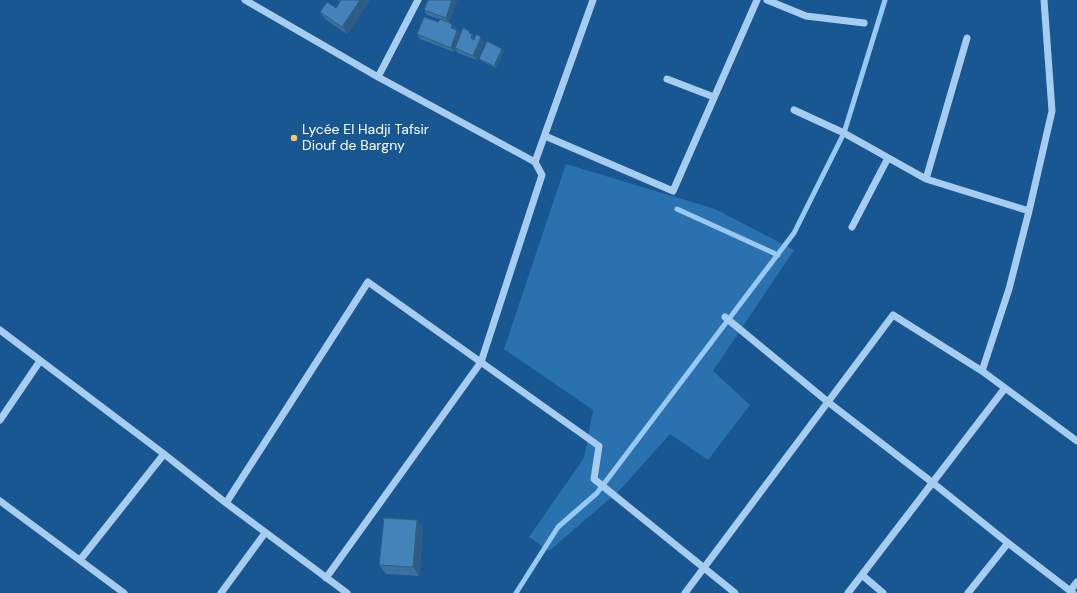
<!DOCTYPE html>
<html>
<head>
<meta charset="utf-8">
<style>
	body { margin:0 }
	canvas { display:block; background:#185791 }
</style>
</head>
<body>
<canvas width="1077" height="593"></canvas>
<script>
const ctx = document.querySelector('canvas').getContext('2d');
ctx.lineJoin = 'round';
function paint(path, color) {
  ctx.fillStyle = color;
  ctx.fill(path, 'evenodd');
}
function toPath(rows) {
  const path = new Path2D();
  for (const r of rows) {
    path.moveTo(r[0], r[1]);
    for (let i = 2; i < r.length; i += 2) path.lineTo(r[i], r[i + 1]);
  }
  return path;
}
function trace(path, color, width, dash) {
  ctx.strokeStyle = color;
  ctx.lineWidth = width;
  ctx.lineCap = dash ? 'butt' : 'round';
  ctx.setLineDash(dash || []);
  ctx.stroke(path);
}
function write(font, color, halo, rows, align = 'center') {
  ctx.font = font + ' "DM Sans",sans-serif';
  ctx.lineWidth = 4;
  ctx.setLineDash([]);
  ctx.textBaseline = 'middle';
  ctx.strokeStyle = halo;
  ctx.fillStyle = color;
  for (const [text, x, y, turn = 0] of rows) {
    ctx.save();
    ctx.translate(x, y);
    ctx.rotate((+turn || 0) * Math.PI / 180);
    ctx.textAlign = isNaN(turn) ? turn : align;
    if (halo) ctx.strokeText(text, 0, 0);
    ctx.fillText(text, 0, 0);
    ctx.restore();
  }
}
const green = toPath([
	[566,164,715,209,794,250,713,371,750,405,708,460,670,434,620,490,549,551,529,537,584,458,593,410,504,349]
]);
const stream = toPath([
	[677,209,778,255],
	[516,593,558,527,597,493,794,233,844,133,885,0]
]);
const minor = toPath([
	[245,0,378,77,535,162,542,175,481,362,326,578],
	[767,0,806,16,864,23],
	[378,77,418,0],
	[667,79,714,97],
	[794,110,844,133,926,179,1029,211],
	[545,136,673,191,757,0],
	[535,162,593,0],
	[926,179,967,38],
	[852,227,888,158],
	[725,317,828,402,933,483,1008,543,1073,593],
	[0,330,164,454,226,503,347,593],
	[982,371,1009,289,1029,211,1052,111,1044,0],
	[0,420,40,361],
	[0,501,124,593],
	[226,503,368,282,599,446,594,479,735,593],
	[80,560,164,454],
	[862,575,883,593],
	[1070,591,1077,582],
	[221,593,265,533],
	[685,593,893,315,982,371,1077,441],
	[848,593,1005,388],
	[968,593,1008,543]
]);
const wall = toPath([
	[338,0,370,0,347,34,325,19,320,12,336,8,340,2],
	[428,0,457,0,449,22,452,24,456,28,455,30,457,30,460,35,469,31,475,38,484,41,477,60,458,53,455,49,454,52,420,39,417,34,438,22,440,19,427,15,424,10],
	[504,51,496,68,481,61,479,59],
	[417,520,423,529,419,576,386,574,379,565]
]);
const shadedWall = toPath([
	[360,0,370,0,347,34,342,27],
	[452,0,457,0,449,22,446,18],
	[452,24,456,28,454,32,451,28],
	[457,30,461,35,454,52,451,48],
	[469,31,475,39,474,43,471,38,469,33],
	[481,37,484,41,477,60,473,56],
	[502,49,504,51,496,68,494,66],
	[417,520,423,529,419,576,413,567]
]);
const building = toPath([
	[341,0,360,0,342,27,320,12,327,2,336,8,341,0],
	[428,0,452,0,446,18,424,10,428,0],
	[424,17,438,22,440,19,452,24,451,28,457,30,451,48,417,34,424,17],
	[463,28,469,31,469,33,472,34,471,38,474,40,476,34,481,37,473,56,455,48,463,28],
	[487,41,502,49,494,66,479,59,487,41],
	[384,518,417,520,413,567,379,565,384,518]
]);
const markers = [
	[294,138,4,"#ffc564"]
];
const poiNames = [
	["Lycée El Hadji Tafsir",302,130],
	["Diouf de Bargny",302,146]
];
paint(green, '#2a71af');
trace(stream, '#98c9f2', 5);
trace(minor, '#a6cdf0', 7);
paint(wall, '#3a71a0');
paint(shadedWall, '#305c82');
paint(building, '#4483ba');
trace(building, '#305c82', 1);
for (const [x, y, r, color] of markers) {
  const dot = new Path2D();
  dot.arc(x, y, r, 0, 2 * Math.PI);
  ctx.fillStyle = color;
  ctx.fill(dot);
  trace(dot, '#185791', 1.5);
}
write('14px', '#fff', '#185791', poiNames, 'left');
</script>
</body>
</html>
